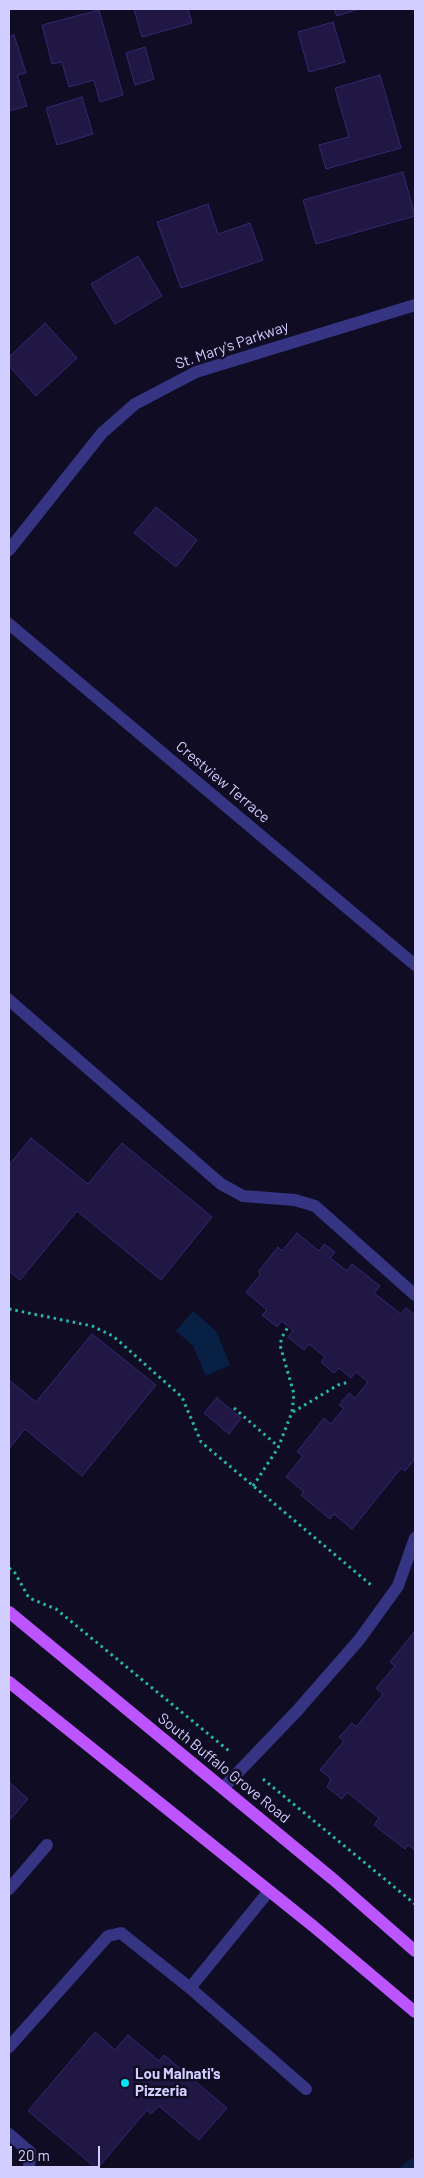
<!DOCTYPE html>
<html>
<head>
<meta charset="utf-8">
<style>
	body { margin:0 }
	#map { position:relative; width:424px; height:2178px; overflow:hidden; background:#100c23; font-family:Barlow,sans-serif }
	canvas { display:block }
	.frame { position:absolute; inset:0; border:10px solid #d2ceff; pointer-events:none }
	.scale { position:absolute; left:10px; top:2146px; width:90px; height:22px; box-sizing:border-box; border:2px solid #d2ceff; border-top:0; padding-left:6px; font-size:15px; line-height:18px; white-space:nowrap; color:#d2ceff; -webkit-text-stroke:4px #100c23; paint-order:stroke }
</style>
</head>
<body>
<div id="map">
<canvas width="424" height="2178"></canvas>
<div class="frame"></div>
<div class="scale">20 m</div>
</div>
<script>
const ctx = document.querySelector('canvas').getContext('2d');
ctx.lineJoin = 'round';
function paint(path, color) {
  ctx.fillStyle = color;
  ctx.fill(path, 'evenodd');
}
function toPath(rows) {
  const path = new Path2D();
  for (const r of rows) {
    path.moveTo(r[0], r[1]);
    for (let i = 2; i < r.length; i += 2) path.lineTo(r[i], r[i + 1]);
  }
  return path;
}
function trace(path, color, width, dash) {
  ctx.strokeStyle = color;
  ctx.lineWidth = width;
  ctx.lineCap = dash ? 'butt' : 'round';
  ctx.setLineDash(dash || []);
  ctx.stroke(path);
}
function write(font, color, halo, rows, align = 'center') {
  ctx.font = font + ' Barlow,sans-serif';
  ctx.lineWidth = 5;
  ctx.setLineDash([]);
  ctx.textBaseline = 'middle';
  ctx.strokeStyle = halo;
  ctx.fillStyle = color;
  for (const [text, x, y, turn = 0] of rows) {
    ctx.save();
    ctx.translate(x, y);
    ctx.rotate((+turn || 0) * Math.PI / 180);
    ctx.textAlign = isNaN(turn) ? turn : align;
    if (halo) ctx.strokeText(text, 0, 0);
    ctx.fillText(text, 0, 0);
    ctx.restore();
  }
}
const water = toPath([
	[193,1311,216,1331,230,1365,206,1376,193,1346,176,1331]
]);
const stream = toPath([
	[405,2169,415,2162]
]);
const building = toPath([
	[134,9,188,9,192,23,142,37,134,9],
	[334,9,359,9,337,16,334,9],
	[99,10,123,95,100,102,94,80,69,87,62,62,52,64,42,25,99,10],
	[333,22,345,62,309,72,298,32,333,22],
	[14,35,26,73,17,75,27,106,9,111,9,37,14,35],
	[145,47,154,79,135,85,126,53,145,47],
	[380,75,401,148,326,169,319,145,349,137,335,88,380,75],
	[82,97,93,134,57,145,46,108,82,97],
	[403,172,415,216,316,244,303,200,403,172],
	[208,204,218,234,250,223,263,260,181,288,157,222,208,204],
	[138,256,162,296,115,324,91,284,138,256],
	[45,323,77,358,36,396,9,366,9,357,45,323],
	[156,507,197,540,176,567,134,533,156,507],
	[31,1138,88,1184,122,1143,212,1217,161,1280,77,1211,20,1280,9,1271,9,1165,31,1138],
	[297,1233,319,1251,324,1244,335,1252,330,1258,347,1271,352,1264,380,1286,374,1293,401,1314,406,1308,415,1315,415,1459,405,1471,401,1468,352,1529,334,1514,330,1519,301,1495,304,1492,286,1477,303,1456,297,1452,324,1418,331,1424,344,1408,339,1405,349,1393,355,1398,368,1382,356,1372,351,1378,339,1368,334,1373,321,1362,325,1357,309,1344,304,1350,288,1337,293,1331,282,1321,277,1327,262,1315,267,1310,246,1292,260,1275,259,1271,278,1247,282,1251,297,1233],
	[92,1334,156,1385,82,1476,25,1429,9,1449,9,1380,36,1402,92,1334],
	[217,1398,241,1418,229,1434,204,1413,217,1398],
	[415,1631,415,1850,408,1845,405,1849,374,1825,379,1818,347,1792,342,1799,327,1787,331,1779,320,1770,344,1741,339,1737,352,1723,356,1727,383,1694,376,1688,395,1666,390,1662,415,1631],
	[9,1782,28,1799,9,1821,9,1782],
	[95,2032,115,2050,128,2035,159,2061,164,2055,227,2108,199,2140,159,2106,151,2114,147,2110,97,2169,28,2111,95,2032]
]);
const path = toPath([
	[9,1309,92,1326,113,1336,182,1397,201,1442,371,1585],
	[234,1408,279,1447],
	[293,1412,338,1385,349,1382],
	[253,1486,278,1448,292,1412,294,1394,280,1345,282,1337,288,1327],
	[9,1568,15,1573,29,1598,56,1609,229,1751],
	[263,1779,415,1904]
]);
const minor = toPath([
	[9,550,102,433,135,404,196,372,415,305],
	[9,624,415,965],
	[9,1000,221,1184,243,1196,295,1200,315,1206,415,1295],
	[223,1788,296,1712,359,1640,398,1586,415,1538],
	[9,1889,47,1845],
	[190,1988,306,2089],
	[9,2047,108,1936,121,1933,190,1988,269,1891],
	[9,2134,30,2152,29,2169]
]);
const major = toPath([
	[9,1612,334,1880,415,1951],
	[9,1682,313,1926,415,2012]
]);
const markers = [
	[125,2083,5,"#00e5f9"]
];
const streetNames = [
	["St. Mary's Parkway",232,345,-19],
	["Crestview Terrace",223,782,40],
	["South Buffalo Grove Road",224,1768,39]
];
const poiNames = [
	["Lou Malnati's",135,2074],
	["Pizzeria",135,2091]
];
paint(water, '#092045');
trace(stream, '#092045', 9);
paint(building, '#201744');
trace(building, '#352872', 1);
trace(path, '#28b9ae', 3, [2.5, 4]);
trace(minor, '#363584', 12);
trace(major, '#bc55ff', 12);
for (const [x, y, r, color] of markers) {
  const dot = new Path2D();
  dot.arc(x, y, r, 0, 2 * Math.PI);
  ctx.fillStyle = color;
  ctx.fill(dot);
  trace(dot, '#100c23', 2);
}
write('15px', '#d2ceff', '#100c23', streetNames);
write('bold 15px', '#d2ceff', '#100c23', poiNames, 'left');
</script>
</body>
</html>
